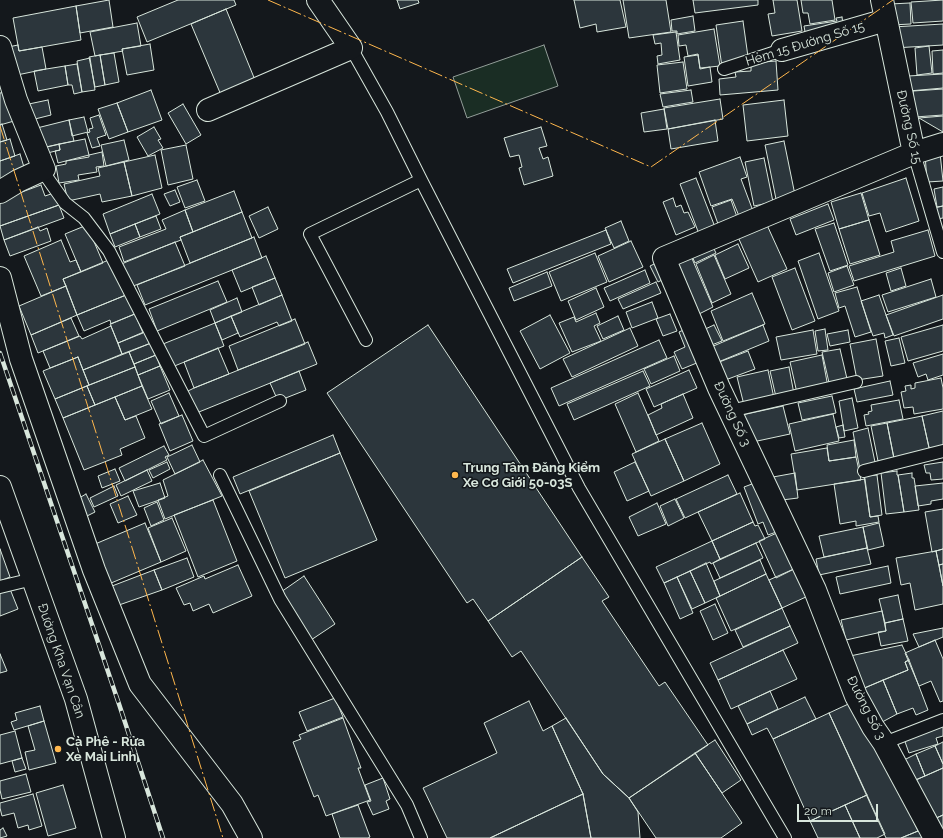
<!DOCTYPE html>
<html>
<head>
<meta charset="utf-8">
<style>
	body { margin:0 }
	#map { position:relative; width:943px; height:838px; overflow:hidden; background:#14181c; font-family:Raleway,sans-serif }
	canvas { display:block }
	.scale { position:absolute; left:797px; top:804px; width:81px; height:18px; box-sizing:border-box; border:2px solid #d8e6dc; border-top:0; padding-left:5px; font-size:12px; line-height:14px; white-space:nowrap; color:#d8e6dc; -webkit-text-stroke:3px #14181c; paint-order:stroke }
</style>
</head>
<body>
<div id="map">
<canvas width="943" height="838"></canvas>
<div class="scale">20 m</div>
</div>
<script>
const ctx = document.querySelector('canvas').getContext('2d');
ctx.lineJoin = 'round';
function paint(path, color) {
  ctx.fillStyle = color;
  ctx.fill(path, 'evenodd');
}
function toPath(rows) {
  const path = new Path2D();
  for (const r of rows) {
    path.moveTo(r[0], r[1]);
    for (let i = 2; i < r.length; i += 2) path.lineTo(r[i], r[i + 1]);
  }
  return path;
}
function trace(path, color, width, dash) {
  ctx.strokeStyle = color;
  ctx.lineWidth = width;
  ctx.lineCap = dash ? 'butt' : 'round';
  ctx.setLineDash(dash || []);
  ctx.stroke(path);
}
function write(font, color, halo, rows, align = 'center') {
  ctx.font = font + ' Raleway,sans-serif';
  ctx.lineWidth = 3;
  ctx.setLineDash([]);
  ctx.textBaseline = 'middle';
  ctx.strokeStyle = halo;
  ctx.fillStyle = color;
  for (const [text, x, y, turn = 0] of rows) {
    ctx.save();
    ctx.translate(x, y);
    ctx.rotate((+turn || 0) * Math.PI / 180);
    ctx.textAlign = isNaN(turn) ? turn : align;
    if (halo) ctx.strokeText(text, 0, 0);
    ctx.fillText(text, 0, 0);
    ctx.restore();
  }
}
const green = toPath([
	[544,45,558,86,467,118,453,77,544,45]
]);
const building = toPath([
	[109,0,113,27,80,33,76,6,109,0],
	[178,0,234,0,236,5,147,42,137,17,178,0],
	[397,0,418,0,419,3,400,9,397,0],
	[574,0,620,0,626,27,597,32,596,24,580,28,574,0],
	[623,0,666,0,671,32,629,38,623,0],
	[693,0,758,0,758,5,695,13,693,0],
	[773,0,797,0,802,31,772,36,768,14,775,13,773,0],
	[801,0,832,0,835,20,810,24,808,13,803,13,801,0],
	[943,0,943,21,913,23,911,2,943,0],
	[910,3,911,24,891,25,890,4,910,3],
	[76,6,81,40,19,51,13,18,76,6],
	[226,9,255,80,221,95,191,24,226,9],
	[693,16,695,31,677,34,677,31,672,31,671,20,693,16],
	[842,17,845,38,807,43,804,26,837,21,836,18,842,17],
	[743,21,749,64,722,67,716,25,743,21],
	[137,23,141,46,122,49,123,51,95,56,90,32,137,23],
	[943,24,943,45,894,48,893,27,943,24],
	[714,29,720,66,700,68,698,54,688,56,686,45,679,46,678,35,714,29],
	[676,32,680,60,658,64,657,56,662,55,661,43,655,44,653,35,676,32],
	[150,44,154,70,127,75,122,49,150,44],
	[18,45,19,51,42,47,46,69,17,75,8,47,18,45],
	[929,46,932,73,917,75,915,48,929,46],
	[943,50,943,73,933,74,932,51,943,50],
	[114,53,119,82,105,85,100,55,114,53],
	[100,55,105,85,95,87,89,57,100,55],
	[698,55,700,69,710,67,712,82,688,86,684,57,698,55],
	[90,58,95,90,82,92,77,61,90,58],
	[776,61,778,90,720,95,719,79,736,77,735,72,751,71,751,63,776,61],
	[683,62,687,89,660,93,657,65,683,62],
	[77,64,82,92,74,94,72,85,68,85,65,66,77,64],
	[65,66,68,85,38,91,34,71,65,66],
	[943,74,943,88,909,91,908,76,943,74],
	[943,89,943,115,915,117,913,91,943,89],
	[151,90,162,120,128,132,117,103,151,90],
	[691,90,693,102,663,107,660,94,691,90],
	[5,92,14,121,0,125,0,93,5,92],
	[720,99,723,119,668,129,664,108,720,99],
	[48,100,51,115,27,121,24,105,48,100],
	[784,100,788,136,747,141,743,105,784,100],
	[117,103,128,132,109,139,98,109,117,103],
	[183,104,201,135,186,144,168,113,183,104],
	[664,109,667,129,644,132,641,113,664,109],
	[99,115,106,135,97,138,100,146,92,148,87,133,90,132,89,129,93,128,90,118,99,115],
	[943,116,943,132,919,118,943,116],
	[84,117,88,132,72,136,69,120,84,117],
	[69,120,74,141,42,148,37,128,69,120],
	[715,120,718,141,671,149,668,129,715,120],
	[2,124,7,140,0,142,0,125,2,124],
	[154,127,161,139,158,140,163,148,148,156,137,137,154,127],
	[541,127,547,146,539,148,543,159,548,157,553,176,524,185,519,168,522,167,519,155,510,157,504,138,541,127],
	[10,139,15,156,0,161,0,142,10,139],
	[85,139,89,155,58,163,55,151,60,150,59,144,85,139],
	[124,140,129,160,106,166,101,145,124,140],
	[784,141,795,195,776,199,765,145,784,141],
	[59,144,60,150,43,154,42,148,59,144],
	[186,145,193,179,168,185,161,150,186,145],
	[102,152,104,166,96,167,97,172,78,175,79,180,59,183,56,166,66,164,66,161,89,157,89,155,102,152],
	[940,153,943,181,927,182,925,154,940,153],
	[20,154,27,177,0,185,0,161,20,154],
	[155,155,162,188,132,196,124,162,155,155],
	[740,157,747,177,741,179,753,211,739,216,732,199,711,206,699,172,740,157],
	[764,158,773,202,754,206,745,162,764,158],
	[124,162,132,196,102,202,100,194,68,201,64,184,100,176,98,168,124,162],
	[696,178,715,227,699,234,680,184,696,178],
	[906,178,919,221,886,232,880,213,869,216,862,193,906,178],
	[197,180,205,201,185,208,177,187,197,180],
	[41,185,45,196,54,193,59,205,0,226,0,200,41,185],
	[943,187,943,206,937,207,934,189,943,187],
	[175,190,180,202,170,206,164,194,175,190],
	[234,191,242,212,193,232,185,210,234,191],
	[861,193,869,220,839,229,831,202,861,193],
	[152,194,160,214,110,234,103,214,152,194],
	[673,198,676,207,681,205,684,213,688,212,695,227,676,235,663,202,673,198],
	[731,200,737,217,718,224,712,207,731,200],
	[828,204,834,220,796,235,790,219,828,204],
	[59,205,64,218,4,240,0,226,59,205],
	[943,206,943,218,937,219,934,208,943,206],
	[268,207,278,229,259,238,249,216,268,207],
	[185,210,193,232,180,237,181,240,124,262,119,247,166,229,162,220,185,210],
	[242,212,252,238,190,263,180,237,242,212],
	[156,216,161,229,140,237,135,224,156,216],
	[869,220,880,255,850,264,839,229,869,220],
	[621,221,629,241,614,248,605,228,621,221],
	[834,223,848,265,830,271,815,229,834,223],
	[135,224,140,237,115,247,110,234,135,224],
	[87,225,103,263,81,272,65,234,87,225],
	[767,225,787,269,758,282,738,237,767,225],
	[38,227,40,231,47,228,51,241,10,256,4,240,38,227],
	[606,230,611,244,513,283,507,269,606,230],
	[928,230,935,256,854,281,849,266,894,252,891,241,928,230],
	[254,237,262,258,145,305,137,285,254,237],
	[61,240,70,262,76,260,81,272,63,279,66,286,41,296,24,256,61,240],
	[631,241,643,267,609,282,598,256,631,241],
	[175,242,185,266,128,288,119,265,175,242],
	[738,244,749,268,725,279,715,255,738,244],
	[712,245,716,253,695,263,691,254,712,245],
	[595,253,607,282,561,301,549,272,595,253],
	[819,253,839,311,818,319,798,261,819,253],
	[690,254,713,307,699,314,676,261,690,254],
	[714,255,731,294,712,303,696,264,714,255],
	[266,256,275,278,241,292,232,270,266,256],
	[111,259,126,295,77,315,63,279,111,259],
	[660,261,668,277,658,282,650,266,660,261],
	[847,266,854,285,834,292,828,273,847,266],
	[795,268,815,321,792,330,772,277,795,268],
	[901,268,906,286,891,291,886,273,901,268],
	[645,270,650,283,610,301,604,288,645,270],
	[547,272,552,286,514,301,509,288,547,272],
	[275,278,282,295,259,305,252,287,275,278],
	[931,279,936,297,888,312,882,295,931,279],
	[218,281,227,302,157,331,149,309,218,281],
	[656,282,661,293,623,309,618,299,656,282],
	[66,286,77,315,31,335,19,306,66,286],
	[857,287,871,332,855,337,845,306,839,308,835,293,857,287],
	[596,288,604,307,576,320,568,301,596,288],
	[752,293,765,324,723,341,711,311,752,293],
	[126,295,137,313,111,324,110,320,84,331,77,315,126,295],
	[282,295,292,321,279,326,277,322,240,337,231,316,282,295],
	[879,295,893,335,885,338,884,333,873,336,861,301,879,295],
	[943,295,943,319,894,336,886,315,943,295],
	[237,298,242,312,215,323,210,310,237,298],
	[652,302,658,318,632,328,626,312,652,302],
	[596,313,600,323,594,326,601,341,572,352,559,323,574,317,576,322,596,313],
	[135,314,143,333,118,343,110,324,135,314],
	[670,314,677,331,663,336,656,319,670,314],
	[550,315,570,353,540,369,520,331,550,315],
	[231,316,238,333,222,340,215,323,231,316],
	[618,316,624,330,603,339,597,326,618,316],
	[71,318,79,336,38,353,31,335,71,318],
	[295,319,305,344,238,370,229,346,295,319],
	[215,323,224,346,172,367,163,344,215,323],
	[428,325,582,557,488,621,473,599,467,603,327,393,428,325],
	[714,325,722,341,709,346,703,330,714,325],
	[763,325,769,341,711,365,704,350,763,325],
	[943,325,943,351,908,361,901,337,943,325],
	[111,326,122,354,83,370,78,357,50,368,43,351,80,336,82,339,111,326],
	[690,327,704,360,682,369,674,352,685,347,679,332,690,327],
	[630,328,638,346,572,377,563,359,630,328],
	[825,329,828,350,818,351,815,331,825,329],
	[813,330,817,354,781,360,776,337,813,330],
	[848,330,850,342,830,346,827,334,848,330],
	[146,331,151,343,122,354,118,343,146,331],
	[899,338,905,363,891,366,885,341,899,338],
	[876,339,883,376,857,380,850,344,876,339],
	[659,340,667,358,559,406,551,388,659,340],
	[308,342,317,364,194,414,186,392,194,388,308,342],
	[151,343,156,355,134,364,129,352,151,343],
	[218,348,229,374,194,388,184,362,218,348],
	[840,349,848,383,830,387,822,352,840,349],
	[748,351,755,369,720,382,714,364,748,351],
	[129,352,135,367,89,385,83,370,129,352],
	[943,354,943,375,928,380,926,374,918,377,913,363,943,354],
	[156,355,160,366,138,375,134,364,156,355],
	[822,355,828,387,797,393,790,362,822,355],
	[674,356,680,371,651,384,644,369,674,356],
	[78,357,89,385,55,399,43,371,78,357],
	[160,366,170,390,148,399,138,375,160,366],
	[135,367,142,386,95,405,87,386,135,367],
	[789,367,794,394,776,397,770,371,789,367],
	[689,370,697,388,654,407,646,389,689,370],
	[768,370,774,398,744,405,737,377,768,370],
	[299,371,306,390,278,401,270,383,299,371],
	[643,371,650,386,574,420,567,404,643,371],
	[941,378,943,388,943,409,914,414,913,407,904,408,901,392,906,391,905,386,911,385,911,389,915,388,915,383,941,378],
	[890,381,893,395,857,402,854,389,890,381],
	[87,386,95,405,63,418,55,399,87,386],
	[142,386,152,409,125,420,115,397,142,386],
	[169,393,179,416,161,424,151,401,169,393],
	[638,393,659,441,636,452,615,404,638,393],
	[683,394,693,418,656,435,648,415,662,408,661,404,683,394],
	[832,396,836,413,802,420,798,403,832,396],
	[115,397,125,420,136,416,145,438,120,449,122,455,84,470,63,418,115,397],
	[852,398,858,428,844,431,839,401,852,398],
	[899,400,903,419,866,426,864,415,869,414,868,412,872,411,871,405,899,400],
	[783,406,790,434,748,443,742,415,783,406],
	[943,411,943,449,930,452,922,416,943,411],
	[833,414,839,441,795,451,789,424,833,414],
	[182,415,193,441,170,451,159,424,182,415],
	[922,416,930,452,894,459,887,423,922,416],
	[702,423,720,464,684,481,665,439,702,423],
	[887,423,894,458,878,461,871,426,887,423],
	[843,425,845,437,839,438,836,427,843,425],
	[868,428,876,467,860,470,853,432,868,428],
	[333,435,340,453,240,494,233,477,333,435],
	[665,439,684,481,651,496,632,454,665,439],
	[854,440,856,457,829,461,827,445,854,440],
	[192,445,200,462,175,474,167,457,192,445],
	[164,446,169,455,165,457,167,460,125,481,119,468,164,446],
	[827,448,829,461,856,457,861,480,797,490,791,454,827,448],
	[340,453,377,540,285,578,249,491,340,453],
	[203,460,222,496,165,519,158,500,168,496,163,480,203,460],
	[167,462,170,469,153,478,149,470,167,462],
	[635,462,649,491,627,501,614,472,635,462],
	[943,462,943,479,931,480,930,473,926,473,924,465,943,462],
	[115,469,120,481,102,488,98,476,115,469],
	[147,470,152,481,121,496,116,485,147,470],
	[897,471,897,475,898,475,904,512,886,514,881,473,897,471],
	[795,473,798,498,782,500,773,477,795,473],
	[912,473,912,478,914,478,919,510,904,512,898,475,912,473],
	[728,475,737,494,685,518,676,499,728,475],
	[877,475,882,515,870,517,864,476,877,475],
	[865,479,870,517,878,516,879,522,856,526,856,521,840,524,834,484,865,479],
	[760,481,779,531,768,535,763,522,758,524,744,487,760,481],
	[160,483,165,498,139,507,133,491,160,483],
	[943,483,943,499,931,501,931,504,918,506,915,486,943,483],
	[114,486,118,496,94,507,90,498,114,486],
	[740,493,753,522,712,541,698,512,740,493],
	[86,494,95,512,83,518,74,501,86,494],
	[128,496,137,515,118,523,110,504,128,496],
	[675,499,684,518,668,526,660,506,675,499],
	[213,500,237,561,198,577,174,515,213,500],
	[157,502,164,520,151,526,144,508,157,502],
	[657,503,666,524,638,536,629,517,657,503],
	[943,509,943,549,932,552,925,512,943,509],
	[172,518,186,551,161,562,148,528,172,518],
	[753,522,755,526,758,525,765,539,720,559,712,541,753,522],
	[145,523,161,562,104,586,88,547,145,523],
	[879,523,884,546,868,550,863,527,879,523],
	[863,527,867,548,824,557,819,536,863,527],
	[779,532,796,568,776,578,759,541,779,532],
	[712,541,720,559,711,564,710,562,664,583,656,567,712,541],
	[756,543,763,558,720,578,713,563,756,543],
	[867,548,871,564,819,575,816,559,867,548],
	[0,549,10,577,0,581,0,549],
	[943,549,943,564,939,565,936,551,943,549],
	[936,551,943,586,943,604,915,610,910,583,901,585,896,558,936,551],
	[582,557,609,597,602,601,659,686,665,682,708,745,629,798,603,774,521,651,512,657,488,621,582,557],
	[187,558,194,577,162,590,154,570,187,558],
	[760,560,766,574,720,596,714,581,760,560],
	[706,563,720,596,705,603,690,571,706,563],
	[943,564,943,586,939,565,943,564],
	[238,565,252,596,213,613,209,604,193,611,190,603,184,605,176,588,204,576,205,579,238,565],
	[888,566,891,583,840,594,836,577,888,566],
	[796,568,808,596,782,608,769,580,796,568],
	[154,570,162,590,119,605,112,586,154,570],
	[690,571,705,603,692,609,677,577,690,571],
	[766,574,782,608,731,631,716,598,766,574],
	[304,576,335,624,311,640,281,592,304,576],
	[677,577,693,613,680,619,664,583,677,577],
	[10,589,18,609,0,616,0,592,10,589],
	[898,595,903,619,885,623,879,599,898,595],
	[715,604,728,633,713,640,700,611,715,604],
	[782,608,790,626,743,647,735,630,782,608],
	[882,611,886,631,846,640,841,620,882,611],
	[903,619,908,641,881,646,878,632,886,631,885,623,903,619],
	[790,626,798,643,718,680,710,663,790,626],
	[943,628,943,637,919,647,913,634,943,628],
	[935,640,943,659,943,701,940,702,931,681,919,686,905,653,935,640],
	[902,645,909,660,905,662,908,670,857,691,850,656,902,645],
	[783,650,797,679,731,709,718,680,783,650],
	[0,654,7,671,0,673,0,654],
	[909,660,928,710,916,715,913,708,897,714,883,680,908,670,905,662,909,660],
	[883,680,897,714,873,727,860,690,883,680],
	[770,691,778,709,747,724,738,706,770,691],
	[805,697,816,719,773,739,767,728,752,735,747,724,805,697],
	[335,698,343,717,307,731,299,712,335,698],
	[857,700,918,831,901,838,886,838,829,713,857,700],
	[529,701,543,731,552,726,583,794,490,838,447,838,423,788,497,753,484,723,529,701],
	[40,706,44,721,14,730,11,722,17,720,15,713,40,706],
	[829,713,867,795,810,821,773,739,829,713],
	[343,718,361,768,358,768,370,800,326,816,318,795,314,797,293,742,301,739,299,735,343,718],
	[566,718,603,774,629,798,638,812,640,838,591,838,583,794,552,726,566,718],
	[44,721,56,763,29,770,25,752,35,750,28,726,44,721],
	[943,723,943,736,936,738,938,744,909,753,903,736,943,723],
	[15,731,22,758,0,764,0,735,15,731],
	[715,740,741,780,722,793,695,753,715,740],
	[943,742,943,764,935,746,943,742],
	[935,746,943,764,943,768,925,776,916,754,935,746],
	[695,753,742,823,721,838,656,838,629,798,695,753],
	[916,754,925,776,911,782,902,761,916,754],
	[22,758,26,769,15,772,12,761,22,758],
	[943,768,943,815,934,819,911,782,943,768],
	[26,774,31,792,2,799,0,790,0,781,26,774],
	[383,778,390,799,386,801,389,809,373,815,367,802,371,801,365,785,383,778],
	[63,785,76,828,48,836,36,793,63,785],
	[33,794,42,826,29,830,28,825,18,828,14,813,2,816,0,808,0,803,33,794],
	[583,794,591,838,490,838,583,794],
	[867,795,885,834,877,838,860,838,845,805,867,795],
	[358,805,370,837,368,838,340,838,332,814,358,805],
	[845,805,860,838,818,838,810,821,845,805],
	[943,815,943,834,934,819,943,815],
	[924,827,929,838,901,838,918,831,924,827],
	[3,828,7,836,0,838,0,830,3,828]
]);
const service = toPath([
	[351,48,387,112,421,180,579,488,785,838],
	[724,69,782,50],
	[914,153,943,252],
	[44,169,46,176,65,203,84,218,109,251,204,436,280,401],
	[366,340,310,234,421,180],
	[730,411,856,382],
	[864,471,943,451],
	[220,475,280,599,407,805,421,838],
	[0,587,33,579],
	[884,743,943,720]
]);
const minor = toPath([
	[882,0,914,153],
	[0,47,16,100,44,169,18,181,0,192],
	[782,50,886,20],
	[208,110,351,48,318,0],
	[0,278,21,359,94,570,140,684,232,804,251,838],
	[0,487,76,699,114,838],
	[935,838,884,743,873,727,856,696,815,590,719,388,664,258,914,153,943,144]
]);
const rail = toPath([
	[0,353,119,704,163,838]
]);
const power = toPath([
	[268,0,651,167,893,0],
	[0,126,223,838]
]);
const markers = [
	[455,475,4,"#ffb74d"],
	[58,749,4,"#ffb74d"]
];
const streetNames = [
	["Hẻm 15 Đường Số 15",805,44,-17],
	["Đường Số 15",909,127,77],
	["Đường Số 3",732,414,65],
	["Đường Kha Vạn Cân",61,661,71],
	["Đường Số 3",866,708,63]
];
const poiNames = [
	["Trung Tâm Đăng Kiểm",463,468],
	["Xe Cơ Giới 50-03S",463,483],
	["Cà Phê - Rửa",66,742],
	["Xe Mai Linh",66,757]
];
paint(green, '#1a2d24');
trace(green, '#939e99', 1);
paint(building, '#2c363c');
trace(building, '#d8e6dc', 1);
trace(service, '#d8e6dc', 14);
trace(minor, '#d8e6dc', 24);
trace(service, '#14181c', 12);
trace(minor, '#14181c', 22);
trace(rail, '#d8e6dc', 4.5);
trace(rail, '#14181c', 3, [9]);
trace(power, '#ffb74d', 1, [14, 3, 2, 3]);
for (const [x, y, r, color] of markers) {
  const dot = new Path2D();
  dot.arc(x, y, r, 0, 2 * Math.PI);
  ctx.fillStyle = color;
  ctx.fill(dot);
  trace(dot, '#14181c', 1.5);
}
write('13px', '#d8e6dc', '#14181c', streetNames);
write('bold 13px', '#d8e6dc', '#14181c', poiNames, 'left');
</script>
</body>
</html>
